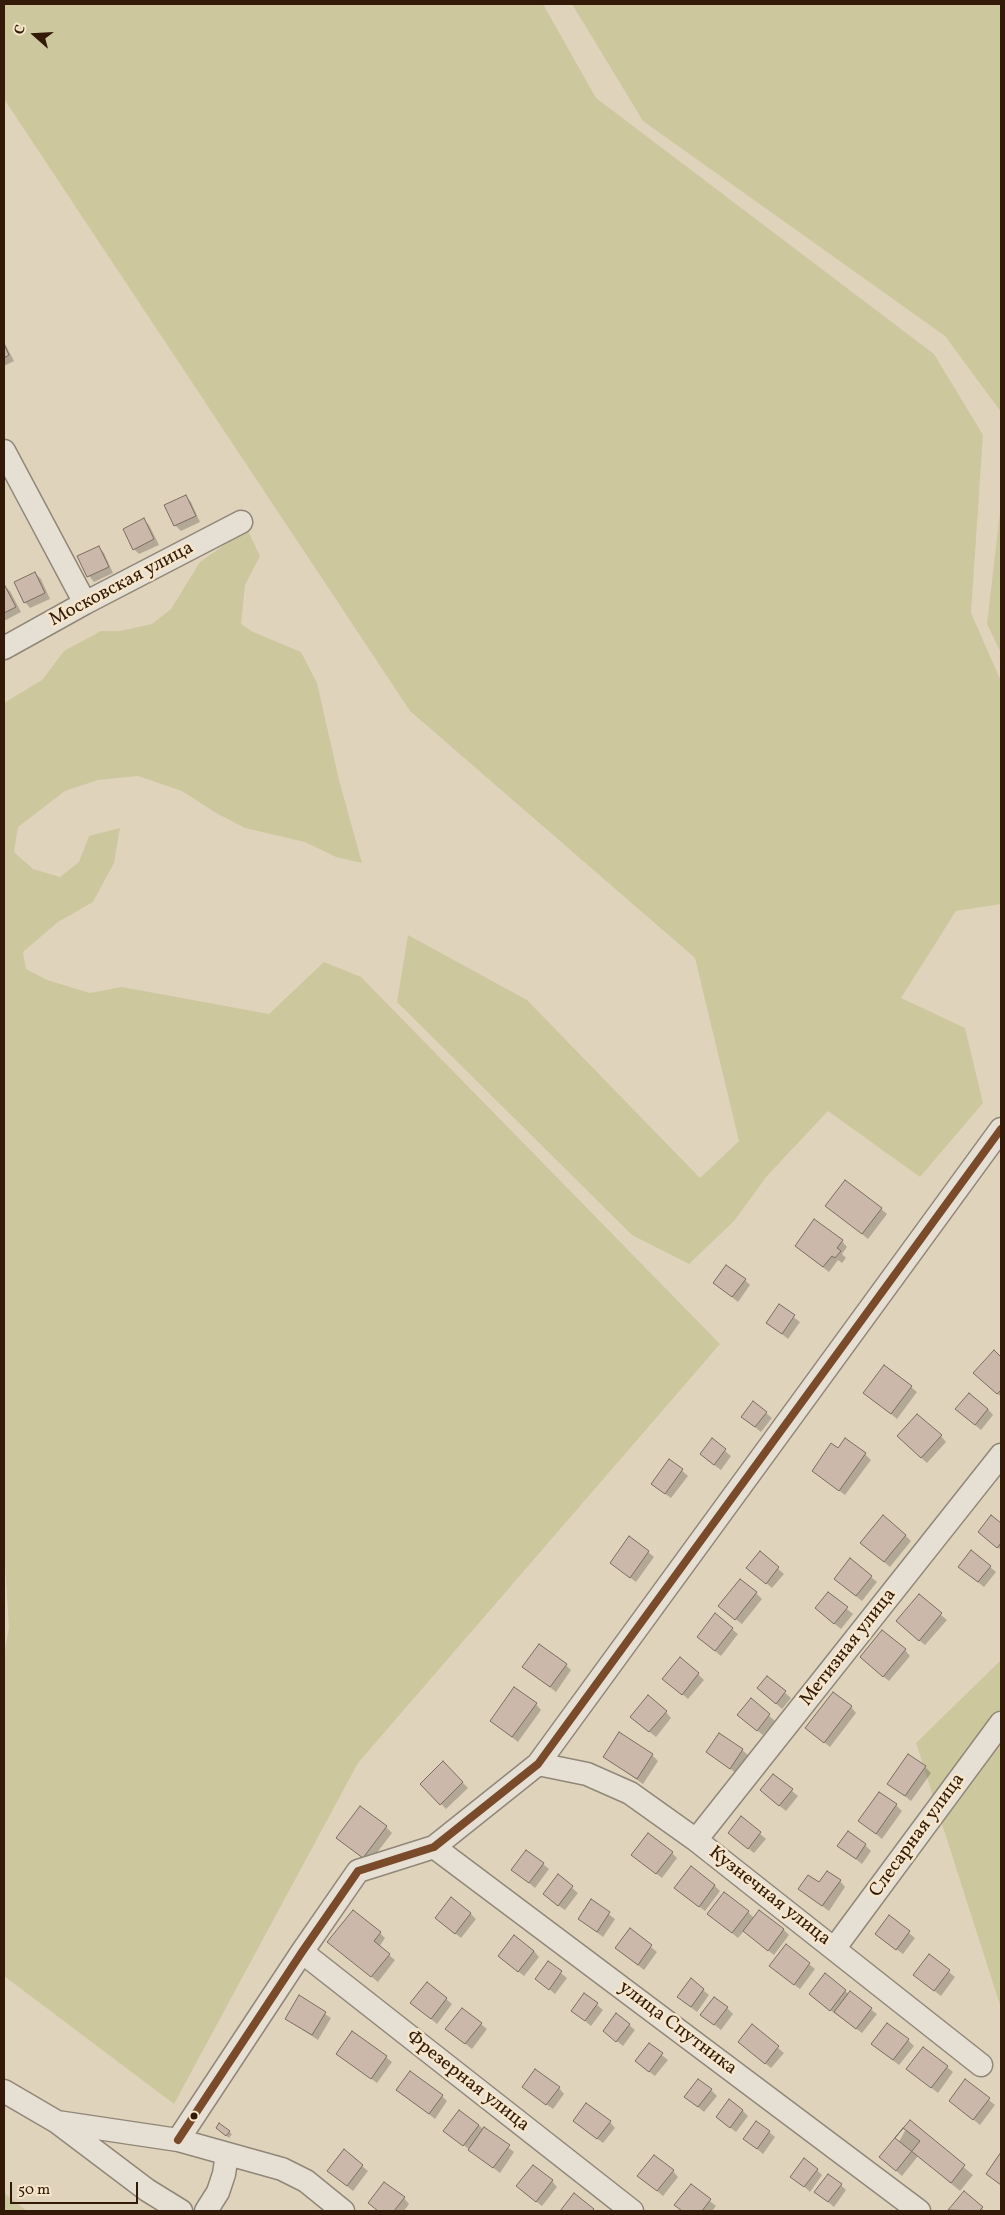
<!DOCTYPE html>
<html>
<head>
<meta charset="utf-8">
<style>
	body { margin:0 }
	#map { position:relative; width:1005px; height:2215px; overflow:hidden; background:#e0d3bc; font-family:Vollkorn,serif }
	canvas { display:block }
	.frame { position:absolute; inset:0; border:5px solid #321908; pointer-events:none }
	.north { position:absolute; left:10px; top:10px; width:50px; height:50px; -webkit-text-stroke:4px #f5e5ca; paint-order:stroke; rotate:289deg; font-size:14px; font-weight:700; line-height:20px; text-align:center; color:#321908 }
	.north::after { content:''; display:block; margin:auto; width:18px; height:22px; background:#321908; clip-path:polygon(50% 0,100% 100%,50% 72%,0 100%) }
	.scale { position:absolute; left:10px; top:2182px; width:128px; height:22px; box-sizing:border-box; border:2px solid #321908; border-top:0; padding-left:6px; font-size:15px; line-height:18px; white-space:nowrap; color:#321908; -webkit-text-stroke:4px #f5e5ca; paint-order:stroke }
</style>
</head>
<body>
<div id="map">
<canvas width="1005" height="2215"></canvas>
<div class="frame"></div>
<div class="north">С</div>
<div class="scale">50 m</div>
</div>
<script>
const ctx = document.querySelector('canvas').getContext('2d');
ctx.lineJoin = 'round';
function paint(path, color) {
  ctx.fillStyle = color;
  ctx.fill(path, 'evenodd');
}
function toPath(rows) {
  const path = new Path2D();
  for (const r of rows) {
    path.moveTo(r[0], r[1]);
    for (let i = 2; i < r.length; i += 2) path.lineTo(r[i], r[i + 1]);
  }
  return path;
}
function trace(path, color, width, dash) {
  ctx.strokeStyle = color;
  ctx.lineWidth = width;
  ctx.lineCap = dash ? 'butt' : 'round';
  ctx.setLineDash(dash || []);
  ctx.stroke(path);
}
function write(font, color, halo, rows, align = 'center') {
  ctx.font = font + ' Vollkorn,serif';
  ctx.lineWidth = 5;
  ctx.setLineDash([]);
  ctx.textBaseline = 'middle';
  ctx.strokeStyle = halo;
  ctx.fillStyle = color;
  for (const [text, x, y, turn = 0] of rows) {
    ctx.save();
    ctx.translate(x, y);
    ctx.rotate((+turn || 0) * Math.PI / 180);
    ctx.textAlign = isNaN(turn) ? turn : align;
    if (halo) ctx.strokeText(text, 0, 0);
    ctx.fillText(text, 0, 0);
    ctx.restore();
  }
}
const green = toPath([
	[4,4,543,4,596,98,934,354,983,435,971,613,1001,681,1001,904,956,911,901,998,965,1028,983,1103,920,1177,828,1111,767,1176,734,1221,689,1264,632,1235,397,1002,408,935,527,1000,700,1178,739,1141,695,958,410,711,4,99],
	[572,4,1001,4,1001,412,945,336,643,121],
	[1001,504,1001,653,987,624],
	[247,529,260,556,245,585,241,624,253,632,301,652,317,683,339,780,362,863,336,857,305,842,245,828,216,813,182,791,138,776,98,780,65,791,18,827,14,852,33,869,60,877,79,862,89,836,120,828,114,863,93,902,58,922,23,952,26,969,47,980,90,993,122,987,269,1014,324,962,361,977,720,1344,358,1763,174,2104,4,1976,4,1654,9,1628,4,1547,4,703,42,680,64,651,101,631,120,631,152,624,171,609,200,562],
	[1001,1660,1001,2008,916,1743],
	[4,2193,27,2211,4,2211]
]);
const shadow = toPath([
	[4,342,14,361,4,366],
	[186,496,191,502,200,522,181,531,175,525],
	[144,520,149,525,159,545,139,554,134,549],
	[99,547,104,553,113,573,94,582,89,576],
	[35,573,41,579,50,599,30,608,25,602],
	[4,586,10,591,21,612,4,621],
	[827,1206,881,1209,887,1214,868,1239],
	[842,1241,847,1247,842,1254,846,1258,842,1263,838,1260,829,1272,802,1251],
	[745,1280,750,1285,738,1302,715,1283],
	[779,1306,800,1322,788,1339,768,1323],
	[994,1352,1001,1358,1001,1397,981,1378],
	[911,1387,917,1392,897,1419,871,1398],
	[988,1409,993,1415,981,1430,963,1415],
	[766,1413,772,1418,761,1432,742,1417],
	[941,1436,946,1442,927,1463,904,1442],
	[712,1440,731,1456,721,1470,707,1460],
	[838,1450,865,1454,871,1460,845,1495,813,1471],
	[670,1460,688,1476,671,1498,658,1489],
	[991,1517,1001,1525,1001,1550,985,1537],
	[905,1535,911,1541,890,1567,867,1548],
	[648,1552,654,1557,636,1582,611,1563],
	[972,1552,996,1572,984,1587,965,1572],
	[760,1553,784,1574,772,1588,754,1573],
	[871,1577,877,1582,862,1601,841,1584],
	[756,1593,762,1599,742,1624,726,1612],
	[828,1594,853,1614,841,1629,822,1614],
	[919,1596,947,1620,925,1645,903,1627],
	[732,1629,738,1634,721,1656,704,1642],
	[905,1650,910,1656,889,1681,867,1663],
	[566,1665,571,1670,556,1692,524,1667],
	[698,1674,704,1680,688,1699,670,1684],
	[767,1677,791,1698,782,1709,758,1688],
	[751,1700,775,1721,763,1735,745,1721],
	[536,1704,541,1710,518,1742,491,1721],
	[851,1707,856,1713,830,1747,812,1733],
	[666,1712,671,1718,656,1737,637,1722],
	[742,1750,748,1755,736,1773,708,1752],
	[652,1755,658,1761,643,1784,605,1757],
	[443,1763,468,1788,446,1809,422,1784],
	[925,1767,931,1773,911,1801,889,1784],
	[773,1775,798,1796,786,1811,767,1796],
	[896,1805,902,1811,882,1839,860,1821],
	[742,1818,766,1839,754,1853,735,1838],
	[386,1827,392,1833,369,1863,338,1838],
	[865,1845,871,1851,862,1864,839,1846],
	[672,1853,677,1858,662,1878,638,1860],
	[543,1864,549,1869,535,1888,513,1870],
	[558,1876,578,1893,565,1910,550,1900],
	[840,1881,845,1887,829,1911,805,1894,819,1884],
	[715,1886,720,1891,705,1911,681,1893],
	[591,1901,615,1919,603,1937,579,1919],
	[748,1912,754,1918,784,1930,789,1935,774,1955,744,1931,738,1938,715,1919],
	[470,1913,476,1919,461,1938,436,1918],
	[889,1917,915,1938,903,1954,882,1939],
	[630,1930,657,1952,644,1970,622,1953],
	[380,1933,385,1938,379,1947,395,1960,378,1982,335,1947],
	[786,1946,815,1969,800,1989,776,1971],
	[534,1951,539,1957,524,1976,499,1956],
	[929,1956,955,1977,941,1996,920,1980],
	[549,1963,567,1978,555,1994,537,1979],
	[691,1980,709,1995,697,2012,684,2002],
	[845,1991,877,2014,862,2033,816,2000],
	[585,1994,603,2010,591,2026,573,2011],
	[300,1997,331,2018,318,2040,286,2019],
	[446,1999,452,2004,437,2024,412,2003],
	[727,2008,733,2014,721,2030,702,2015],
	[481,2024,487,2029,472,2049,453,2034],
	[629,2025,635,2030,623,2046,604,2031],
	[752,2026,784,2053,771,2068,745,2047],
	[908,2040,914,2046,899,2065,878,2049],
	[649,2045,668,2060,655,2076,643,2067],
	[338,2054,386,2057,392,2062,377,2083],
	[947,2067,953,2072,938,2093,914,2074],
	[965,2081,995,2105,980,2125,950,2101],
	[559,2088,564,2094,553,2109,529,2092],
	[398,2090,442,2096,447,2101,435,2119],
	[711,2090,717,2096,704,2112,692,2102],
	[742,2110,748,2116,736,2132,717,2117],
	[460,2111,514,2152,500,2173,445,2131],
	[610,2122,615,2128,603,2143,580,2126],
	[757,2122,775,2137,763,2154,745,2139],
	[910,2122,973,2175,960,2191,918,2156,902,2176,887,2163],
	[220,2131,229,2132,232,2134,229,2138],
	[344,2151,368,2171,353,2191,334,2176],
	[817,2170,822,2175,810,2192,796,2179],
	[673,2171,678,2177,663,2196,639,2176],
	[552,2181,557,2187,542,2206,523,2192],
	[841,2185,846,2190,834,2207,816,2192],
	[691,2186,716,2206,712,2211,682,2211,676,2205],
	[404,2198,409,2204,404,2211,379,2211,375,2209],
	[982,2208,985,2211,952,2211,950,2210]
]);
const building = toPath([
	[4,344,9,355,4,358,4,344],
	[186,495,196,516,174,526,164,505,186,495],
	[144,518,154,539,133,550,123,529,144,518],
	[99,546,109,567,87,577,77,556,99,546],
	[35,572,45,593,24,603,14,582,35,572],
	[4,584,16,607,4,613,4,584],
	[845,1180,882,1208,862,1234,825,1206,845,1180],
	[814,1219,843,1240,837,1248,841,1251,835,1258,832,1256,823,1267,795,1246,814,1219],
	[726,1265,746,1279,732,1297,713,1283,726,1265],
	[779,1304,795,1315,782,1334,766,1323,779,1304],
	[994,1350,1001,1357,1001,1390,997,1394,973,1373,994,1350],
	[884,1365,912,1386,891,1414,863,1393,884,1365],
	[969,1393,988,1409,975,1425,955,1409,969,1393],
	[753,1401,767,1412,755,1427,741,1417,753,1401],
	[917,1414,942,1435,921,1458,897,1436,917,1414],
	[712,1438,726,1449,714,1465,700,1454,712,1438],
	[845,1438,866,1453,839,1491,812,1471,831,1443,838,1448,845,1438],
	[669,1459,683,1469,665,1494,651,1484,669,1459],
	[883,1515,906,1535,884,1562,860,1543,883,1515],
	[991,1515,1001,1523,1001,1543,997,1548,978,1532,991,1515],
	[629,1536,649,1551,630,1578,610,1563,629,1536],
	[971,1550,991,1566,978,1582,958,1567,971,1550],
	[760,1551,779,1567,766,1584,746,1568,760,1551],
	[850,1558,872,1576,856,1596,834,1579,850,1558],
	[740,1579,757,1592,735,1620,718,1606,740,1579],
	[828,1592,848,1607,834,1624,815,1608,828,1592],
	[919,1594,942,1613,919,1641,896,1621,919,1594],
	[715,1613,733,1628,715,1651,697,1637,715,1613],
	[882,1630,906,1649,883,1677,860,1657,882,1630],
	[539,1644,567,1664,550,1687,522,1667,539,1644],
	[680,1657,699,1673,682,1695,662,1679,680,1657],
	[767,1676,786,1691,776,1704,757,1688,767,1676],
	[514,1687,537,1703,512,1737,490,1721,514,1687],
	[833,1692,852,1706,824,1743,805,1728,833,1692],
	[648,1695,667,1711,649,1732,630,1717,648,1695],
	[751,1698,770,1714,757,1731,737,1715,751,1698],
	[619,1732,653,1754,637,1779,603,1757,619,1732],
	[719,1733,743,1749,730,1769,706,1752,719,1733],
	[908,1754,926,1766,905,1796,887,1784,908,1754],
	[443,1761,463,1782,440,1805,420,1784,443,1761],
	[773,1774,793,1789,779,1806,760,1790,773,1774],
	[879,1792,897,1804,876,1834,858,1821,879,1792],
	[360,1806,387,1826,363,1858,336,1838,360,1806],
	[741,1816,761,1832,748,1849,728,1833,741,1816],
	[848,1831,866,1844,856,1859,837,1846,848,1831],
	[648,1833,673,1852,656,1874,631,1855,648,1833],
	[526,1850,544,1863,529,1883,511,1870,526,1850],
	[691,1866,715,1885,699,1907,674,1888,691,1866],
	[827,1871,841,1880,822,1906,798,1889,808,1875,819,1882,827,1871],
	[558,1874,573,1886,558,1906,543,1894,558,1874],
	[724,1892,749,1911,732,1933,707,1914,724,1892],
	[451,1897,471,1913,455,1934,435,1918,451,1897],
	[591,1899,610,1912,597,1932,578,1919,591,1899],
	[353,1910,381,1932,374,1941,390,1954,371,1977,327,1942,353,1910],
	[759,1910,784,1929,768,1951,743,1931,759,1910],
	[889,1915,910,1931,896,1950,875,1934,889,1915],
	[630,1928,652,1945,638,1965,615,1948,630,1928],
	[514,1935,534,1951,518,1972,498,1956,514,1935],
	[786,1944,810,1963,794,1985,769,1966,786,1944],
	[929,1954,950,1970,934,1991,913,1975,929,1954],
	[548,1961,562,1971,549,1990,535,1979,548,1961],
	[825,1973,846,1990,830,2011,809,1994,825,1973],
	[691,1978,704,1989,691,2007,677,1997,691,1978],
	[427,1982,447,1998,431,2019,410,2003,427,1982],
	[850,1991,872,2008,856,2029,834,2012,850,1991],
	[584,1993,598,2003,585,2021,571,2011,584,1993],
	[299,1995,326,2012,312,2035,285,2019,299,1995],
	[714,1997,728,2007,714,2025,700,2015,714,1997],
	[462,2008,482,2023,465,2044,445,2029,462,2008],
	[616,2013,630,2024,616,2042,603,2031,616,2013],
	[887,2023,909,2039,893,2060,871,2044,887,2023],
	[752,2024,779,2046,765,2064,738,2042,752,2024],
	[352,2031,387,2056,371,2079,336,2054,352,2031],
	[649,2043,663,2053,649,2072,635,2061,649,2043],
	[923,2047,948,2066,931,2088,906,2069,923,2047],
	[535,2069,560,2087,546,2105,522,2087,535,2069],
	[410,2071,443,2095,429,2114,396,2090,410,2071],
	[698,2079,712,2089,698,2107,684,2097,698,2079],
	[965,2079,990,2098,973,2120,949,2101,965,2079],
	[729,2099,743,2110,730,2128,716,2117,729,2099],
	[586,2103,611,2121,597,2139,573,2121,586,2103],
	[459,2110,479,2125,463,2146,443,2131,459,2110],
	[910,2120,965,2165,951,2183,895,2138,910,2120],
	[756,2121,770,2131,757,2149,743,2139,756,2121],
	[219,2123,230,2131,226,2136,216,2128,219,2123],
	[484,2127,510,2145,493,2168,468,2150,484,2127],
	[903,2128,920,2141,896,2171,879,2157,903,2128],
	[344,2149,363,2165,347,2186,327,2171,344,2149],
	[1001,2152,1001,2185,986,2174,1001,2152],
	[654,2155,674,2170,657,2191,637,2176,654,2155],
	[804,2158,818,2169,804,2187,790,2177,804,2158],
	[533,2165,553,2180,536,2202,516,2186,533,2165],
	[828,2174,842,2184,828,2202,814,2192,828,2174],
	[384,2182,405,2197,394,2211,378,2211,368,2203,384,2182],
	[691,2184,711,2199,702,2211,682,2211,674,2205,691,2184],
	[964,2191,983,2207,979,2211,948,2210,964,2191],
	[574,2193,594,2209,592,2211,560,2211,574,2193]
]);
const minor = toPath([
	[4,451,85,603],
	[4,648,85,603,241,522],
	[538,1764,587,1774,630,1793,696,1840,981,2065],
	[696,1840,1001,1455],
	[434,1847,919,2211],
	[834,1949,1001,1723],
	[302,1952,632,2211],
	[4,2091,57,2122,147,2190,181,2211],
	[57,2122,178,2140,282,2169,306,2181,343,2211],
	[178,2140,302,1952,358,1871,434,1847,538,1764,1001,1129],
	[206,2211,218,2192,224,2174,227,2154]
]);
const bus1 = toPath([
	[178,2140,302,1952,358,1871,434,1847,538,1764,1001,1129]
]);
const markers = [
	[194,2116,4.5,"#321908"]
];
const streetNames = [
	["Московская улица",122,585,-28],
	["Метизная улица",849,1648,-52],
	["Слесарная улица",918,1836,-54],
	["Кузнечная улица",769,1897,38],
	["улица Спутника",677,2029,37],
	["Фрезерная улица",467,2082,38]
];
paint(green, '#cdc79e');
paint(shadow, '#0003');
paint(building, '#cbb8aa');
trace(building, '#796e61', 1);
trace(minor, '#918778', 25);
trace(minor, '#e6dfd4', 22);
trace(bus1, '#7a4b2a', 8);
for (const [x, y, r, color] of markers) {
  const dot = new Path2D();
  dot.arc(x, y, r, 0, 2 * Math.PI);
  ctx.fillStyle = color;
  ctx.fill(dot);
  trace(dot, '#f5e5ca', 2);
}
write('19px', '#321908', '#f5e5ca', streetNames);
</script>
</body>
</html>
